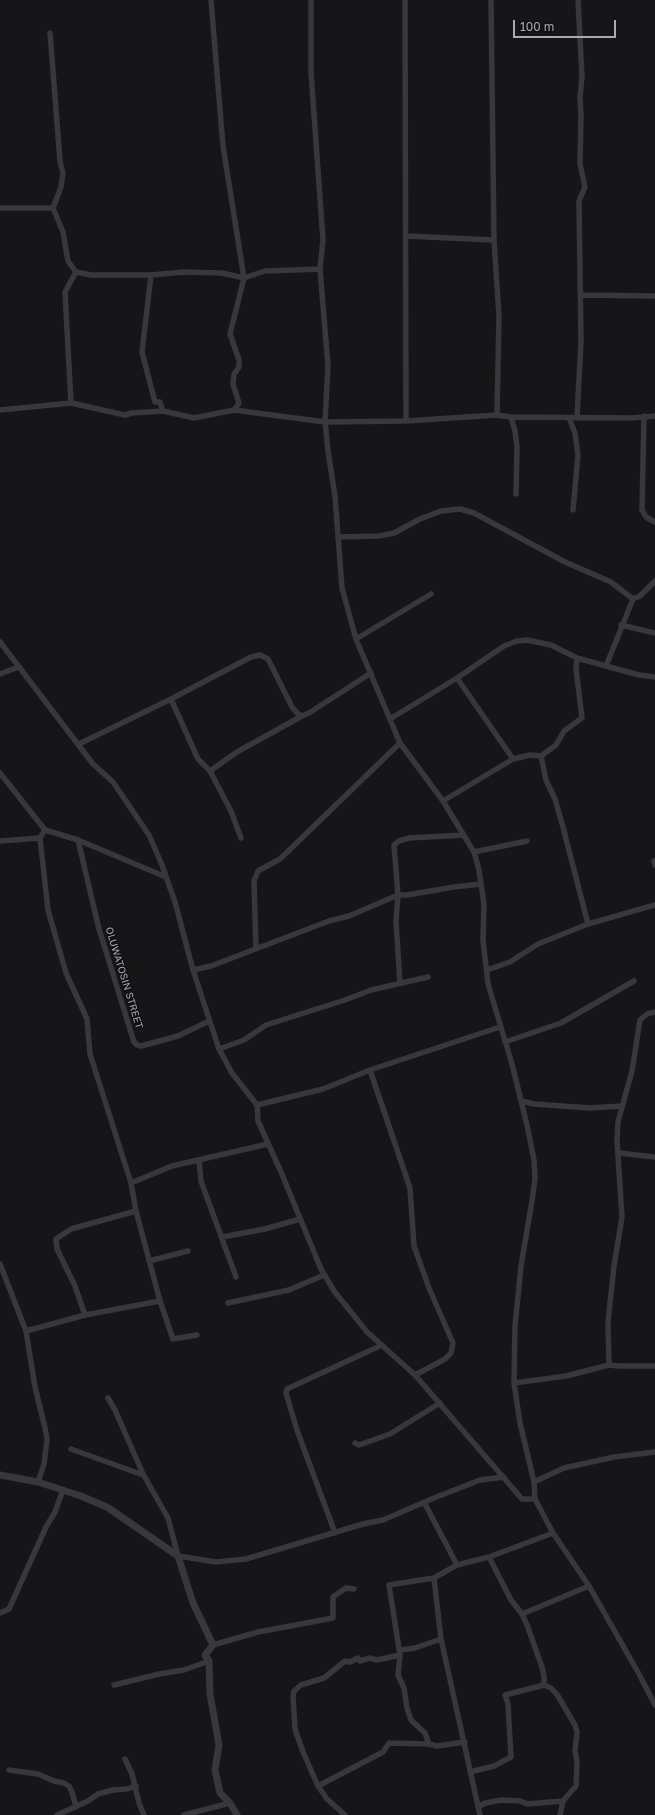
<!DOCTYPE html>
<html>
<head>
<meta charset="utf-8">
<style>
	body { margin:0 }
	#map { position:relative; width:655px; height:1815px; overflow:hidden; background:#161618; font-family:"Golos Text",sans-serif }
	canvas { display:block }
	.scale { position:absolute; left:513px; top:20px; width:103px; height:18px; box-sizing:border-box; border:2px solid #a9acb7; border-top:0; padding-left:5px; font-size:12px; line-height:14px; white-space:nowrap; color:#a9acb7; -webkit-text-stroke:3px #111113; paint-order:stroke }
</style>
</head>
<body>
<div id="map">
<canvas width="655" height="1815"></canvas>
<div class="scale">100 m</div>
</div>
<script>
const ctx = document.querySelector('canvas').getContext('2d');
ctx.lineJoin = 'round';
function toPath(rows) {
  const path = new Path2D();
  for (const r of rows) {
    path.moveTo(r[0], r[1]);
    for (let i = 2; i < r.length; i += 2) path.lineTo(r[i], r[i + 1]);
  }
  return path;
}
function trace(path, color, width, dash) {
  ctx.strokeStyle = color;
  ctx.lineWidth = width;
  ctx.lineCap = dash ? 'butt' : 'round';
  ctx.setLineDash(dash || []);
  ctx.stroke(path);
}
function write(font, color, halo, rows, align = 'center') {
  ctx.font = font + ' "Golos Text",sans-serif';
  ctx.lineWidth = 3;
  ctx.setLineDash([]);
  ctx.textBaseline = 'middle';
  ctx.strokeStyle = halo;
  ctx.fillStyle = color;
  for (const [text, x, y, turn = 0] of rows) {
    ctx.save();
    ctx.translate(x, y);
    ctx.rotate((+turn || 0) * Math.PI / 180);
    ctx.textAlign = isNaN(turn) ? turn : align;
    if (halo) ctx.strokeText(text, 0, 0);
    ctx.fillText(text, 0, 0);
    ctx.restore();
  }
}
const minor = toPath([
	[211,0,223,146,244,278,230,334,239,360,239,367,234,374,233,384,239,403,234,410],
	[311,0,311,72,323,240,320,269,328,366,325,422,328,451,335,496,342,588,356,639,400,743,443,801,474,852,479,870,484,904,483,940,488,984,512,1064,527,1125,534,1160,535,1179,532,1201,521,1266,515,1326,514,1383,520,1423,534,1482],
	[405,0,406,421],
	[491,0,494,240,499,316,497,415],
	[50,33,60,161,63,173,61,187,53,208,63,232,68,261,76,272,91,275,151,275,183,272,222,273,244,278,265,271,320,269],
	[0,208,53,208],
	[406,236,494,240],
	[151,275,142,352,155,402,160,402,163,411],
	[581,295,655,296],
	[71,403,65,292,76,272],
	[0,410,71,403,125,415,132,413,163,411,194,418,234,410,325,422,406,421,497,415,511,417,632,418,655,416],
	[644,416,642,510,646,517,655,522],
	[511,417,515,431,517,447,516,494],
	[577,417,581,342,579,201,585,187,580,164,581,116,580,98,582,76,578,0],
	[569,418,575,433,578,455,573,510],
	[338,537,379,536,394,533,420,519,441,511,460,509,474,513,565,562,611,582,633,599],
	[655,581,640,596,633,599,606,666,639,675,655,677],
	[621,625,655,633],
	[356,639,431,594],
	[0,642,93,764,113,782,149,835,162,865,175,902,193,970,219,1049,232,1073,257,1105,258,1121,281,1172,321,1269,334,1291,367,1332,415,1375,522,1499,535,1499,553,1533,589,1586,639,1674,655,1705],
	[0,674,19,667],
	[457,678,513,759,530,755,541,756,556,745,564,731,582,718,576,669,577,658],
	[171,699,198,759,210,771,231,811,241,838],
	[390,719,457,678,504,646,517,641,527,640,551,645,577,658,606,666],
	[79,744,171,699,251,657,260,655,268,659,292,707,297,713,302,716,309,713,371,673],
	[210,771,237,752,302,716],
	[0,773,45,830,78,840,166,877],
	[443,801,513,759],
	[45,830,40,838,48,910,66,973,87,1019,90,1054,131,1183,136,1211,160,1301,173,1339,197,1335],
	[78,840,99,929,134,1042,137,1045,141,1046,178,1036,209,1021],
	[0,841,40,838],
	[474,852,527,841],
	[654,861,655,865],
	[588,924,655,905],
	[256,949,254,881,258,871,280,859,400,743],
	[193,970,211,966,329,921,349,916,398,895,407,895,454,887,481,884],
	[487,970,510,962,538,944,588,924,563,827,555,799,546,780,541,756],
	[400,983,396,921,398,895,394,845,399,841,409,838,464,835],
	[505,1042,561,1023,634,981],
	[219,1049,244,1040,266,1025,345,1000,371,990,428,977],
	[370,1070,500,1027],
	[522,1101,534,1104,590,1108,622,1106],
	[257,1105,323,1089,370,1070,410,1188,414,1246,429,1288,453,1343,451,1353,445,1359,415,1375],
	[619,1153,655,1157],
	[199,1160,201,1181,236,1277],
	[131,1183,172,1166,268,1144],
	[222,1237,265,1229,300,1219],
	[149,1261,188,1251],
	[0,1264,26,1331,35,1387,45,1428,47,1439,44,1464,38,1482],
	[228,1303,289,1290,324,1275],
	[85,1315,75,1286,57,1249,56,1239,71,1229,136,1211],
	[26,1331,85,1315,160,1301],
	[609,1365,608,1322,614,1266,622,1217,617,1140,618,1122,632,1071,640,1020,647,1014,655,1012],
	[514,1383,566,1376,609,1365,619,1366,655,1366],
	[108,1398,115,1410,143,1474,168,1518,178,1556,216,1562,246,1559,363,1524,383,1520,434,1498,480,1480,504,1477],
	[355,1443,359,1445,390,1434,440,1403],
	[71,1449,143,1475],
	[535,1499,534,1482,564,1468,614,1457,655,1452],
	[424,1502,457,1565],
	[335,1533,297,1430,286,1393,287,1389,382,1345],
	[489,1557,511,1600,522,1614,527,1625,542,1667,544,1676,544,1685],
	[0,1613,9,1609,46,1527,55,1512,63,1490],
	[522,1614,589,1586],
	[213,1645,258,1632,333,1618,333,1597,346,1588,354,1589],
	[400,1650,415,1648,441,1639],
	[400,1655,398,1675,404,1688,407,1708,411,1720,425,1733,429,1744,437,1746,465,1742],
	[114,1685,159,1674,184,1670,209,1661],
	[125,1759,132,1774,139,1803,144,1815],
	[9,1770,38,1774,54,1781,64,1783,69,1786,72,1792,76,1807],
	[470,1772,494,1766,511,1757,508,1704,505,1695,544,1685,551,1688,558,1696,575,1725,577,1732,575,1751,577,1761,576,1786,563,1801,560,1815],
	[318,1786,383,1752,389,1743,429,1744],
	[478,1807,485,1803,501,1800,520,1801,527,1804,563,1801],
	[57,1815,88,1801,98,1794,113,1790,127,1789,136,1786],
	[184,1815,230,1803],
	[345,1815,327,1799,318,1786,303,1752,295,1729,293,1697,294,1691,301,1685,324,1678,345,1661,350,1662,358,1658,360,1661,370,1658,377,1660,400,1655,389,1585,434,1578],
	[480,1815,441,1639,434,1578,457,1565,489,1557,553,1533]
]);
const tertiary = toPath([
	[0,1475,38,1482,81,1496,107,1507,178,1556,193,1603,213,1645,205,1655,209,1661,210,1694,219,1745,215,1770,220,1793,230,1803,237,1815]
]);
const streetNames = [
	["OLUWATOSIN STREET",124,978,73]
];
trace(minor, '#37383d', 5.5);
trace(tertiary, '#37383d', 7);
write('10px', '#a9acb7', '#111113', streetNames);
</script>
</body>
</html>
